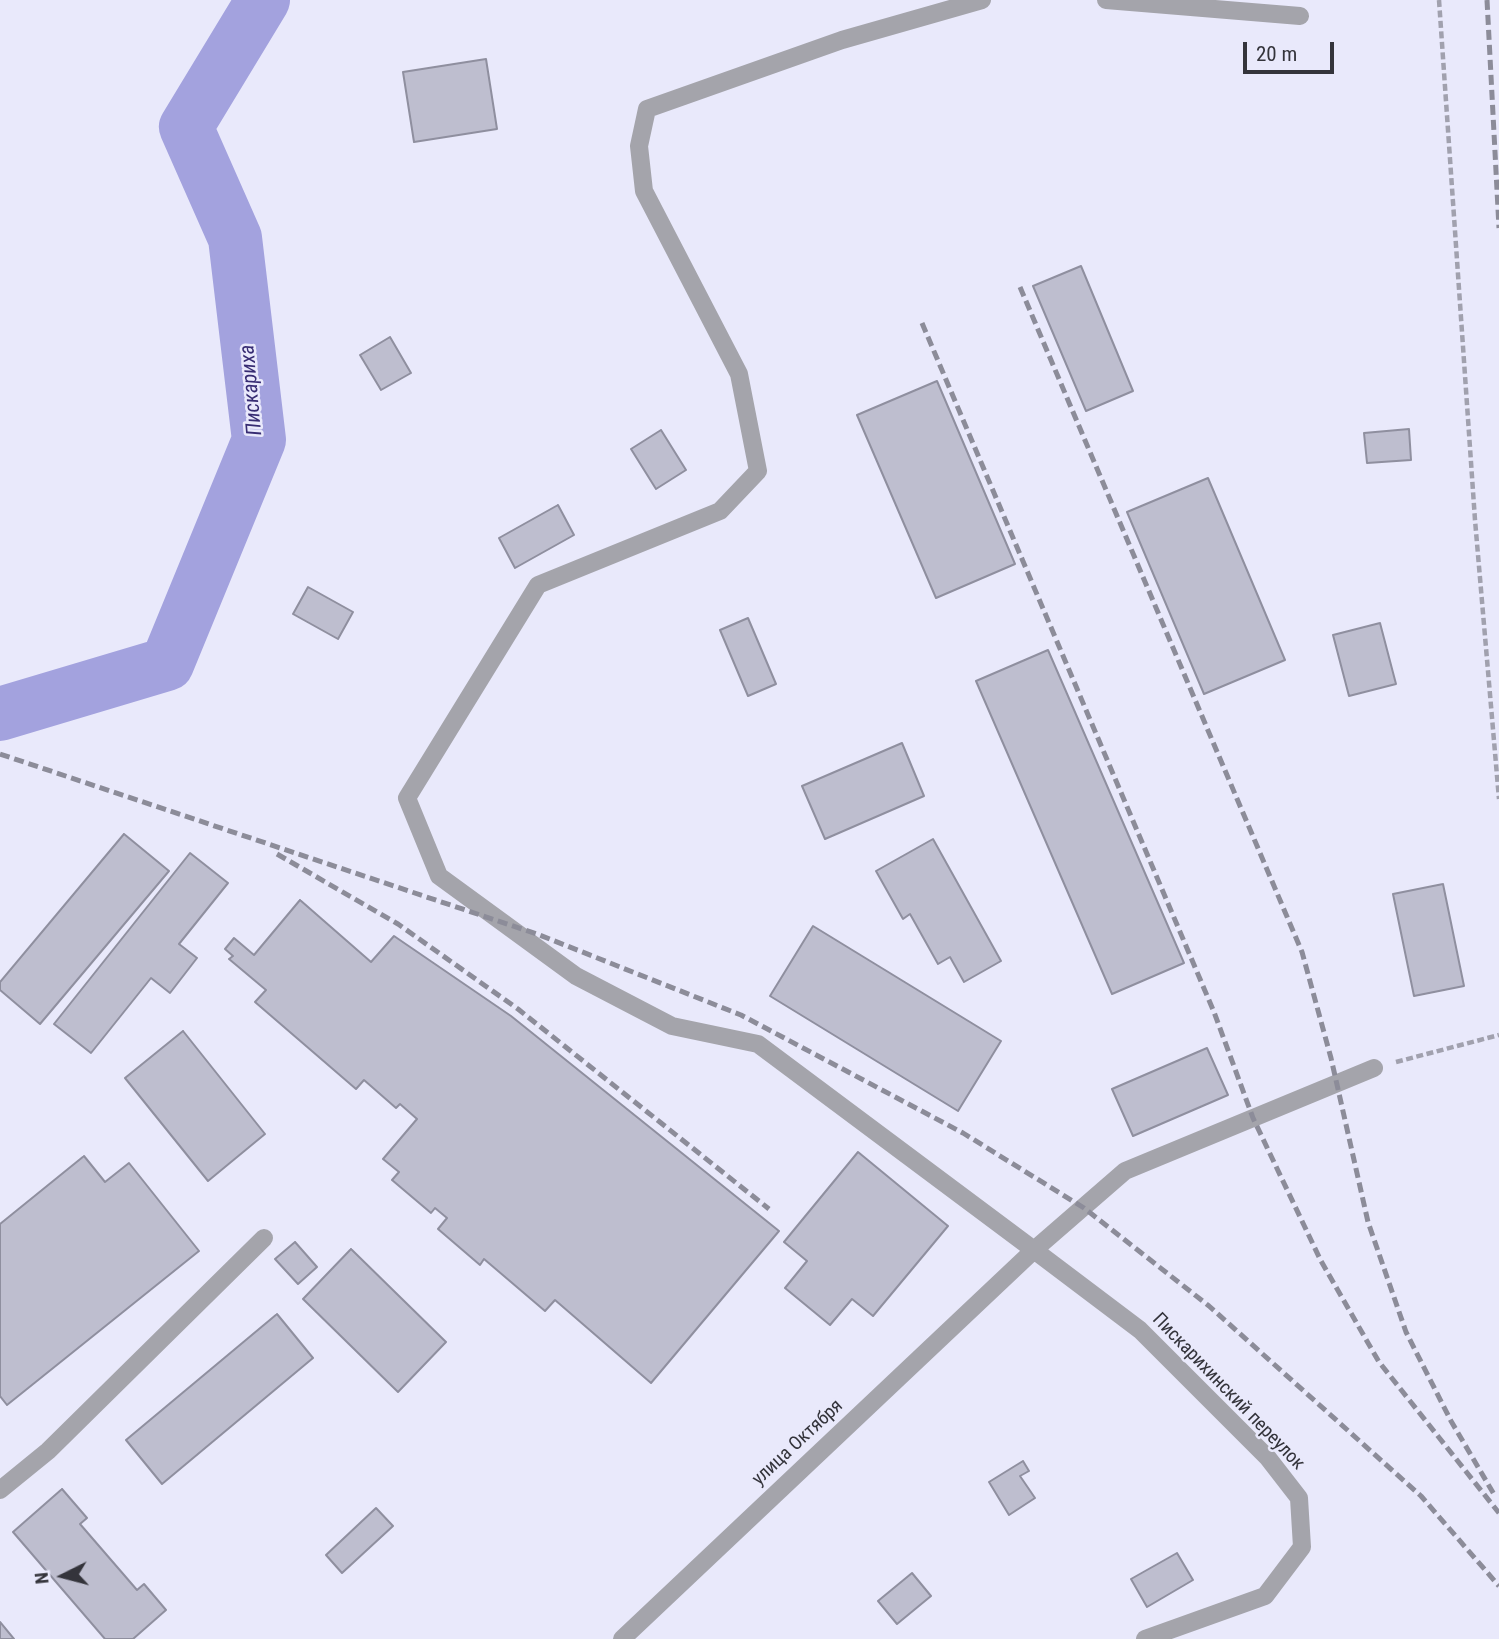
<!DOCTYPE html>
<html>
<head>
<meta charset="utf-8">
<style>
	body { margin:0 }
	#map { position:relative; width:1499px; height:1639px; overflow:hidden; background:#e9e9fb; font-family:"Roboto Condensed",sans-serif }
	canvas { display:block }
	.north { position:absolute; left:28px; top:1541px; width:70px; height:70px; -webkit-text-stroke:5px #e9e9fb; paint-order:stroke; rotate:264deg; font-size:19px; font-weight:700; line-height:28px; text-align:center; color:#34343b }
	.north::after { content:''; display:block; margin:auto; width:24px; height:32px; background:#34343b; clip-path:polygon(50% 0,100% 100%,50% 72%,0 100%) }
	.scale { position:absolute; left:1243px; top:42px; width:91px; height:32px; box-sizing:border-box; border:4px solid #34343b; border-top:0; padding-left:9px; font-size:21px; line-height:24px; white-space:nowrap; color:#34343b; -webkit-text-stroke:5px #e9e9fb; paint-order:stroke }
</style>
</head>
<body>
<div id="map">
<canvas width="1499" height="1639"></canvas>
<div class="north">N</div>
<div class="scale">20 m</div>
</div>
<script>
const ctx = document.querySelector('canvas').getContext('2d');
ctx.lineJoin = 'round';
function toPath(rows) {
  const path = new Path2D();
  for (const r of rows) {
    path.moveTo(r[0], r[1]);
    for (let i = 2; i < r.length; i += 2) path.lineTo(r[i], r[i + 1]);
  }
  return path;
}
function trace(path, color, width, dash) {
  ctx.strokeStyle = color;
  ctx.lineWidth = width;
  ctx.lineCap = dash ? 'butt' : 'round';
  ctx.setLineDash(dash || []);
  ctx.stroke(path);
}
function paint(path, color) {
  ctx.fillStyle = color;
  ctx.fill(path, 'evenodd');
}
function write(font, color, halo, rows, align = 'center') {
  ctx.font = font + ' "Roboto Condensed",sans-serif';
  ctx.lineWidth = 5;
  ctx.setLineDash([]);
  ctx.textBaseline = 'middle';
  ctx.strokeStyle = halo;
  ctx.fillStyle = color;
  for (const [text, x, y, turn = 0] of rows) {
    ctx.save();
    ctx.translate(x, y);
    ctx.rotate((+turn || 0) * Math.PI / 180);
    ctx.textAlign = isNaN(turn) ? turn : align;
    if (halo) ctx.strokeText(text, 0, 0);
    ctx.fillText(text, 0, 0);
    ctx.restore();
  }
}
const river = toPath([
	[0,714,167,664,259,440,235,238,186,127,263,0]
]);
const building = toPath([
	[486,59,497,129,414,142,403,72,486,59],
	[1081,266,1133,391,1086,411,1033,286,1081,266],
	[390,337,411,373,381,390,360,355,390,337],
	[937,381,1015,564,936,598,857,415,937,381],
	[1409,429,1411,460,1367,463,1364,433,1409,429],
	[661,430,686,470,656,489,631,449,661,430],
	[1208,478,1285,660,1204,694,1127,512,1208,478],
	[558,505,574,535,515,568,499,538,558,505],
	[308,587,353,612,338,639,293,614,308,587],
	[748,618,776,684,748,696,720,630,748,618],
	[1380,623,1396,684,1349,696,1333,635,1380,623],
	[1048,650,1184,963,1112,994,976,681,1048,650],
	[902,743,924,796,825,839,802,786,902,743],
	[124,834,169,871,40,1024,0,990,0,982,124,834],
	[933,839,1001,961,964,982,950,957,938,964,910,914,903,919,876,871,933,839],
	[190,853,228,883,179,944,197,958,170,993,151,978,91,1053,54,1024,190,853],
	[1443,884,1464,986,1414,996,1393,894,1443,884],
	[300,900,371,962,394,936,511,1016,779,1231,651,1383,555,1300,545,1311,484,1259,480,1265,438,1229,447,1218,435,1208,431,1213,392,1180,399,1172,383,1159,417,1119,400,1104,396,1108,364,1080,356,1089,255,1002,266,990,229,959,233,956,225,949,234,938,254,955,300,900],
	[813,926,1001,1041,958,1111,770,996,813,926],
	[183,1031,265,1134,208,1181,125,1078,183,1031],
	[1207,1048,1228,1095,1133,1136,1112,1089,1207,1048],
	[858,1152,948,1226,873,1316,852,1299,830,1325,785,1288,807,1261,784,1242,858,1152],
	[84,1156,105,1182,129,1163,199,1251,7,1405,0,1396,0,1224,84,1156],
	[295,1242,317,1267,298,1284,275,1259,295,1242],
	[351,1249,446,1342,398,1392,303,1299,351,1249],
	[277,1314,313,1358,162,1484,126,1440,277,1314],
	[1023,1461,1029,1471,1020,1476,1035,1498,1009,1515,989,1482,1023,1461],
	[62,1489,87,1518,80,1524,137,1590,144,1584,166,1610,133,1639,105,1639,13,1532,62,1489],
	[376,1508,393,1526,342,1573,326,1555,376,1508],
	[1177,1553,1193,1580,1147,1607,1131,1579,1177,1553],
	[912,1573,931,1596,897,1624,878,1601,912,1573],
	[0,1622,14,1639,0,1639,0,1622]
]);
const path = toPath([
	[1439,0,1475,520,1499,799],
	[1396,1062,1499,1035]
]);
const minor = toPath([
	[1106,0,1300,16],
	[0,1490,48,1451,264,1238],
	[622,1639,1034,1250,758,1044,672,1026,576,976,439,876,407,798,538,585,720,511,758,471,739,374,644,191,639,146,647,109,842,40,982,0],
	[1145,1639,1265,1596,1302,1547,1299,1498,1268,1458,1140,1330,1034,1250,1125,1171,1374,1068]
]);
const rail = toPath([
	[1487,0,1499,228],
	[1020,287,1302,952,1331,1058,1368,1222,1406,1332,1451,1421,1495,1496],
	[922,323,1214,1012,1253,1118,1321,1261,1379,1362,1499,1513],
	[0,754,537,934,741,1015,963,1133,1084,1208,1209,1306,1421,1496,1499,1586],
	[277,854,398,924,518,1009,769,1209]
]);
const streetNames = [
	["Пискарихинский переулок",1228,1392,46],
	["улица Октября",798,1443,-43]
];
const waterNames = [
	["Пискариха",252,390,-95]
];
trace(river, '#a3a2de', 54);
paint(building, '#bebecf');
trace(building, '#8f8f9f', 2);
trace(path, '#a1a1ae', 4.5, [7, 3.5]);
trace(minor, '#a4a4ab', 18);
trace(rail, '#8c8c99', 5, [10, 5]);
write('19px', '#34343b', '#e9e9fb', streetNames);
write('italic 21px', '#362b72', '#e9e9fb', waterNames);
</script>
</body>
</html>
